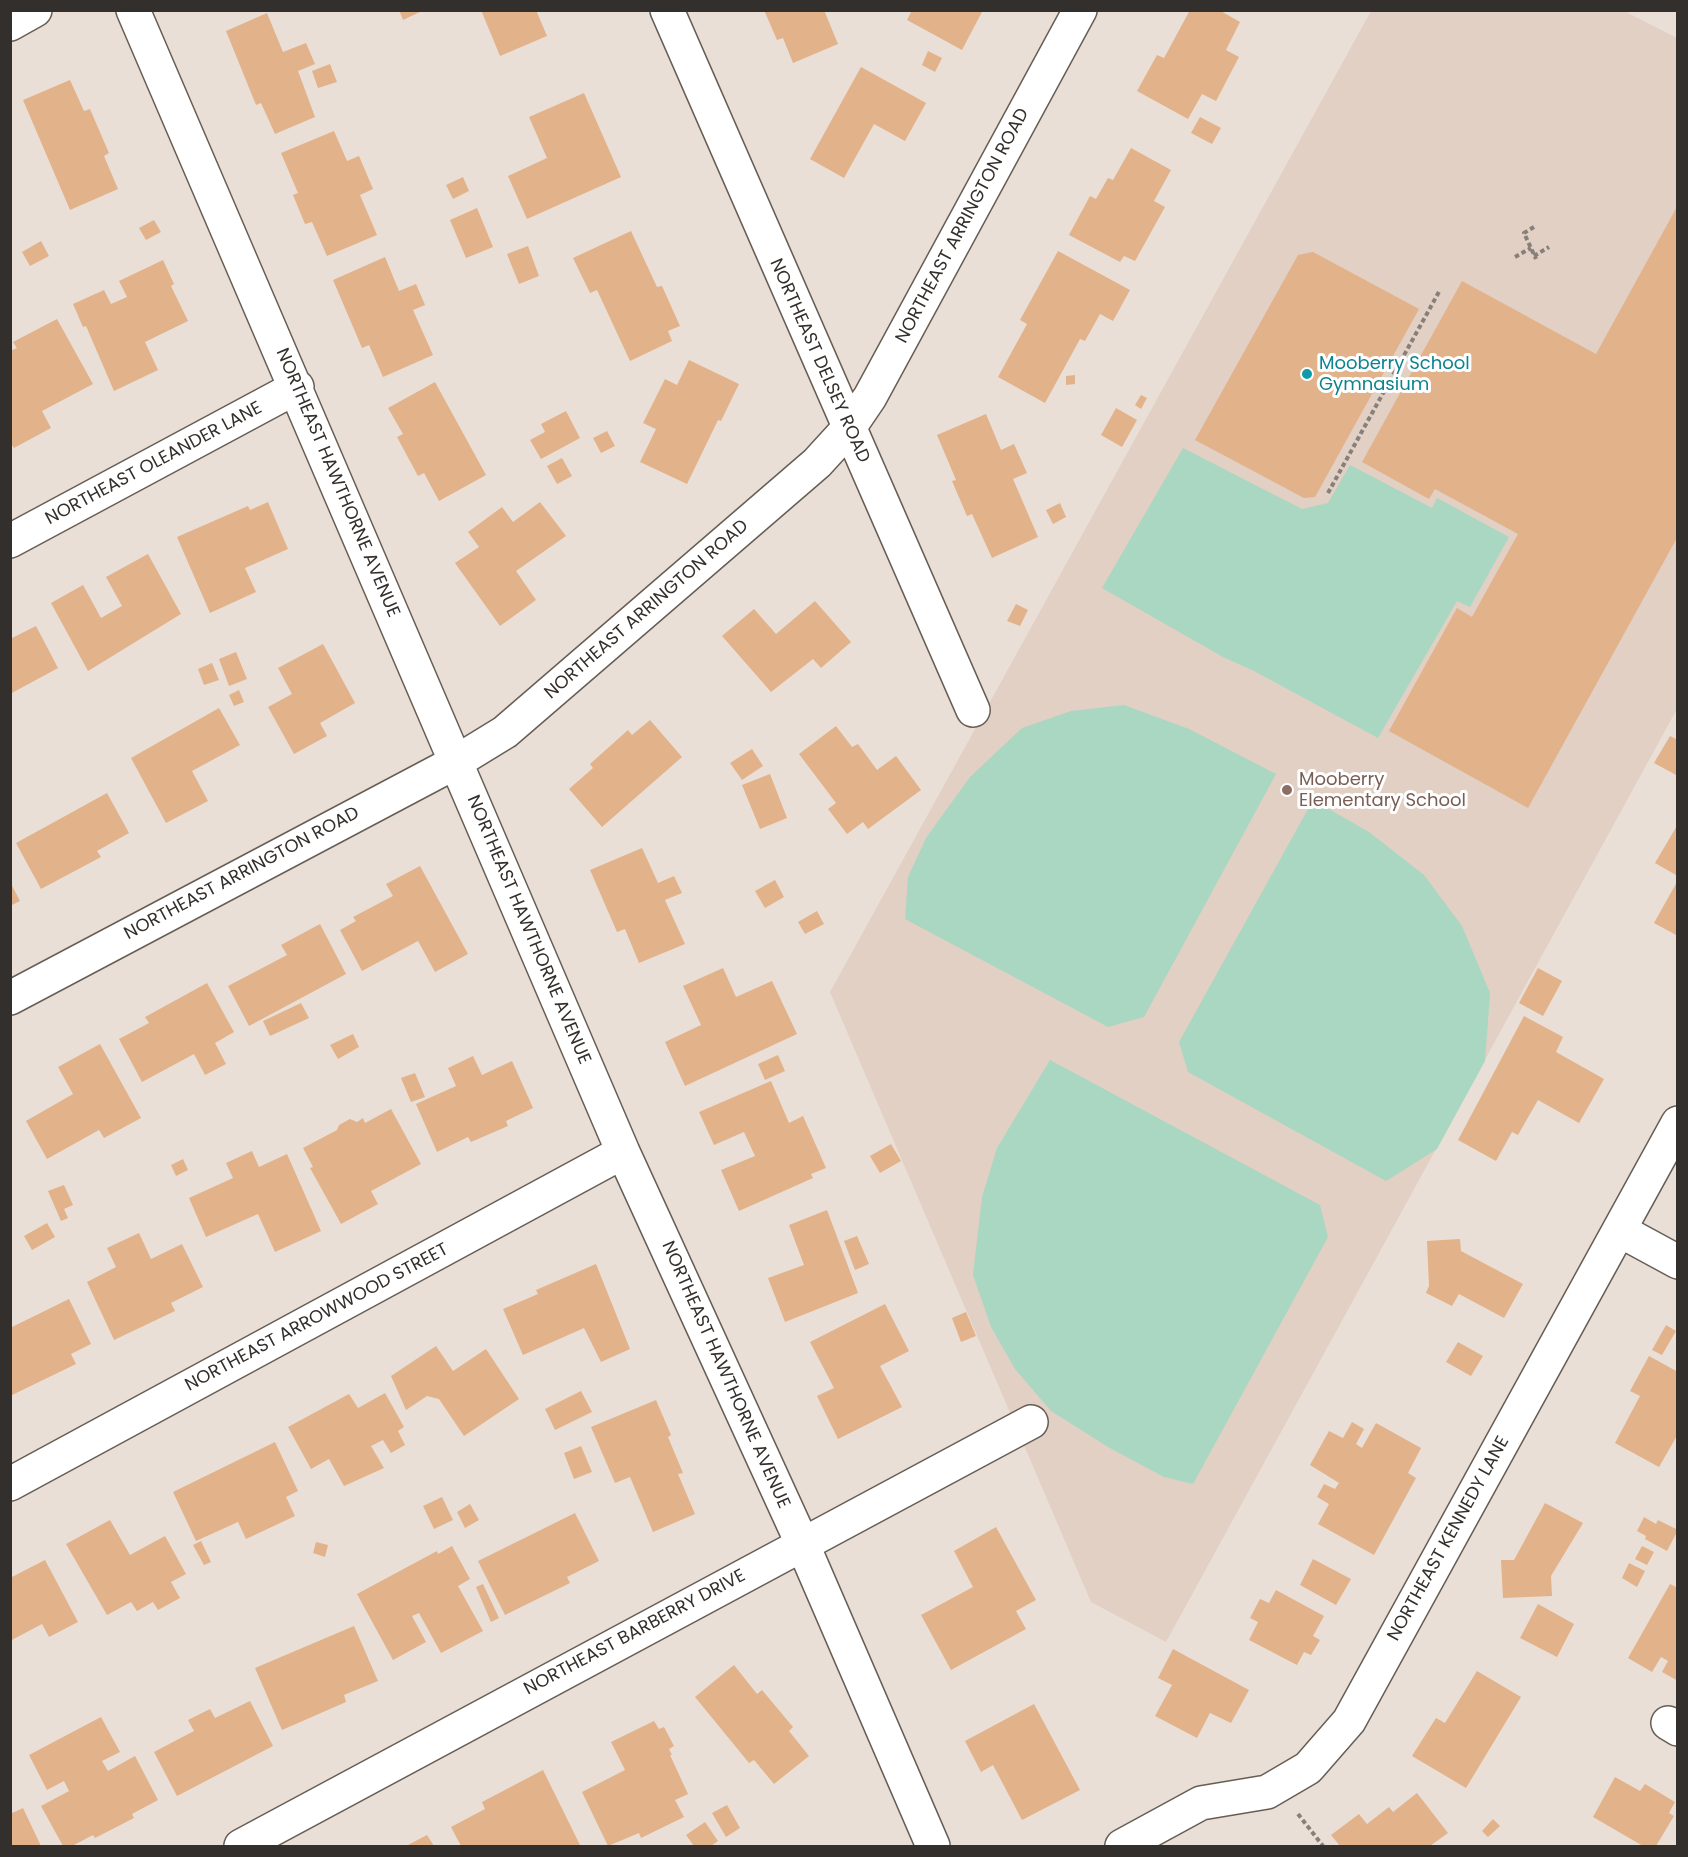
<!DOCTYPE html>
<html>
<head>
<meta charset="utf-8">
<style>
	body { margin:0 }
	#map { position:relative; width:1688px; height:1857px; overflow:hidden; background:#eadfd6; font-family:Poppins,sans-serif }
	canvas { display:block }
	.frame { position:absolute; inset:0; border:12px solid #332f2c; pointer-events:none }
</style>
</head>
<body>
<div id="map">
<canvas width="1688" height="1857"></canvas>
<div class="frame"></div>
</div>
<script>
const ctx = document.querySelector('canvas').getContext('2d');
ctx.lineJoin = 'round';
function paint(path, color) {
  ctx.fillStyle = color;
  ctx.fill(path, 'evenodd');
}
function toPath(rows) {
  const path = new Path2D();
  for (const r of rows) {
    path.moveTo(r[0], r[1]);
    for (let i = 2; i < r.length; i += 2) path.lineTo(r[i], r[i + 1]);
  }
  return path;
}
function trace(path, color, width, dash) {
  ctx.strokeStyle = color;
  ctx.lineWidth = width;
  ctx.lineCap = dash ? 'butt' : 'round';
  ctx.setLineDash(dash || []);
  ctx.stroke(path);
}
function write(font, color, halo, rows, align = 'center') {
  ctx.font = font + ' Poppins,sans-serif';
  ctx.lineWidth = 6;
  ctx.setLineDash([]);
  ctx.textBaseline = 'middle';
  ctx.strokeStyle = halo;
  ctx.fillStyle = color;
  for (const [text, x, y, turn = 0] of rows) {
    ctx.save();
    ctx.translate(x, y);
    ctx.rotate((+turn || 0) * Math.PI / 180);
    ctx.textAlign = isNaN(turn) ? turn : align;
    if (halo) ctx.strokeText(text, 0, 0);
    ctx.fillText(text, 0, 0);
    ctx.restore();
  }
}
const built = toPath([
	[1371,11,1624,11,1677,38,1677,709,1166,1642,1091,1602,830,992]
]);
const green = toPath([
	[1183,448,1302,509,1328,503,1350,465,1432,508,1437,498,1509,537,1470,607,1457,601,1378,738,1254,671,1223,657,1102,588],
	[1124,705,1189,729,1276,774,1144,1017,1108,1027,905,919,908,877,926,838,970,777,1022,728,1071,711],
	[1313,800,1369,832,1424,875,1462,926,1490,993,1485,1061,1437,1149,1386,1181,1188,1072,1179,1042],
	[1050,1060,1320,1205,1328,1237,1193,1484,1164,1477,1108,1447,1051,1411,1015,1369,991,1327,973,1275,982,1197,997,1148]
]);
const building = toPath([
	[399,10,424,10,403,20],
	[481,10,536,10,547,36,500,56],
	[764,10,824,10,838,44,793,63,783,38,777,40],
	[912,10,983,10,962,50,907,20],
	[1190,10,1219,10,1240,22,1226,50,1239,57,1216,101,1202,94,1188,119,1137,91,1157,55,1164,58],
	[267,13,283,52,306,43,315,64,298,71,315,117,275,134,261,103,256,105,226,31],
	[928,51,942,58,935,72,922,65],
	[330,64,337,82,318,88,312,71],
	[861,67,926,103,905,141,874,124,844,178,810,159],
	[70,80,84,111,90,109,109,153,104,156,118,189,70,210,23,100],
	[584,93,621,177,527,219,508,176,547,158,529,117],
	[1200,117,1221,128,1212,144,1191,133],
	[334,131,347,161,359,156,373,189,360,195,377,235,327,256,312,222,305,224,293,195,298,193,281,153],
	[1131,148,1171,170,1154,201,1165,207,1135,261,1124,256,1120,262,1069,235,1090,196,1096,199,1108,178,1113,180],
	[463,177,469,191,453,199,446,185],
	[1678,205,1678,536,1528,808,1389,731,1457,608,1472,617,1518,534,1435,489,1429,499,1362,462,1462,281,1596,354],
	[477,208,493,247,466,258,450,220],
	[154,220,161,232,146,240,139,228],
	[631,231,657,287,662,286,680,326,668,331,672,341,630,361,597,290,590,293,573,258],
	[41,241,49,256,30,266,22,252],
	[528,246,539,276,519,284,507,254],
	[1058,251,1130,290,1113,321,1100,314,1085,341,1080,339,1045,403,998,377,1027,324,1020,320],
	[1313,252,1419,309,1315,497,1304,498,1195,440,1298,255],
	[385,257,399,291,416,284,425,305,413,310,433,355,383,377,369,345,362,348,333,280],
	[163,260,174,284,171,286,188,321,145,342,158,370,114,391,86,326,83,327,73,304,104,290,111,304,127,297,119,281],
	[57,319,93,384,42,411,51,428,14,448,10,442,10,351,17,348,13,342],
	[689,360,739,384,721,421,718,420,687,484,640,462,656,429,643,423,665,379,677,385],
	[1075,375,1075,384,1066,385,1066,376],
	[435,382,486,475,439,501,424,473,418,476,397,437,403,434,388,408],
	[1141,395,1147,398,1141,409,1135,405],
	[1116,408,1137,420,1122,447,1101,435],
	[566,411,580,438,541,459,530,440,545,432,541,424],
	[986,414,1001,450,1014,444,1027,473,1013,479,1038,537,992,558,972,514,967,516,952,481,956,480,937,435],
	[607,431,615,446,601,453,593,438],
	[562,458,572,476,557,484,547,466],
	[268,502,288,549,245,568,256,592,210,613,177,537,248,506,250,510],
	[540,502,566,536,516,571,536,600,500,626,455,563,479,547,468,532,502,507,513,522],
	[1060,503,1066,517,1053,524,1046,510],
	[148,554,181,614,88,671,51,603,83,585,101,618,122,606,106,577],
	[815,601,851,642,821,668,813,659,771,692,722,636,754,609,776,634],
	[1016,604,1028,610,1020,626,1007,621],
	[36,626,58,668,10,694,10,639],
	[323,644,355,703,320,723,327,736,294,754,268,707,292,694,278,668],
	[236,652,247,679,229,686,219,659],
	[212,663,219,680,204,685,198,669],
	[239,690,244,702,234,706,229,695],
	[219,708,240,745,192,771,208,801,166,823,131,758],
	[650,720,682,757,602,827,569,789,593,768,590,764,628,730,632,735],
	[836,726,852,747,858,744,877,770,896,756,921,790,868,829,863,822,847,834,828,809,836,803,799,754],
	[1670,736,1678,740,1678,776,1654,763],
	[752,749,763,766,742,780,730,763],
	[770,774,787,818,760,829,742,785],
	[107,793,129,833,97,851,101,857,41,889,16,843],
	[1678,824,1678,872,1676,875,1655,863],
	[642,848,658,883,674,876,682,893,665,900,685,944,639,963,625,929,617,932,590,870],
	[420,866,468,954,435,972,418,941,362,971,340,930,356,921,353,917,393,896,386,884],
	[775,880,784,897,765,908,755,891],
	[1678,880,1678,936,1654,923],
	[10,882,20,901,10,906],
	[817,911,824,924,805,934,798,922],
	[320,924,346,974,249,1026,228,986,287,955,281,945],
	[723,968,736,997,772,981,797,1034,685,1086,665,1042,701,1025,683,986],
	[1538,968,1562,981,1543,1016,1519,1003],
	[207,983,234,1032,215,1043,226,1064,205,1075,194,1054,142,1082,119,1039,149,1023,145,1017],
	[301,1003,309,1018,270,1036,263,1021],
	[1524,1016,1563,1037,1556,1052,1604,1079,1579,1123,1538,1100,1518,1135,1512,1132,1496,1161,1458,1140],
	[353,1034,359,1047,338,1059,330,1045],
	[100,1044,141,1118,104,1138,99,1130,47,1159,26,1121,73,1094,58,1067],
	[778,1055,785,1071,765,1080,758,1064],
	[473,1056,482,1075,512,1061,533,1108,506,1121,508,1126,471,1142,468,1137,437,1152,416,1104,456,1086,448,1068],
	[415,1073,425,1097,411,1102,401,1078],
	[771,1081,789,1123,803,1116,826,1168,811,1174,813,1178,739,1211,721,1170,755,1156,744,1132,714,1145,699,1112],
	[391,1109,421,1164,371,1191,378,1204,341,1224,310,1168,313,1167,303,1148,337,1130,339,1125,350,1119,357,1122,363,1118,365,1123],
	[891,1144,901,1161,880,1173,870,1156],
	[252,1151,259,1167,287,1154,321,1231,275,1252,258,1214,206,1237,189,1198,233,1178,226,1163],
	[183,1159,188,1170,176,1176,171,1165],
	[64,1185,73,1205,64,1209,68,1218,61,1221,48,1191],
	[827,1210,858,1293,785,1322,768,1278,804,1265,789,1225],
	[47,1223,55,1237,32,1250,24,1236],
	[139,1233,151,1259,182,1244,203,1287,171,1303,175,1311,114,1340,87,1282,116,1267,107,1248],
	[857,1236,869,1264,855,1270,844,1241],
	[1460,1239,1461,1251,1523,1284,1504,1318,1459,1294,1452,1306,1426,1293,1429,1286,1427,1241],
	[596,1264,630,1349,601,1362,584,1328,523,1355,503,1309,538,1294,536,1290],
	[69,1299,91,1344,71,1354,76,1364,10,1396,10,1328],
	[885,1304,909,1351,880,1366,902,1407,838,1439,817,1396,834,1388,810,1342],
	[966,1312,976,1336,961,1342,952,1318],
	[1666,1325,1676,1331,1662,1355,1652,1350],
	[1458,1342,1483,1356,1471,1376,1446,1362],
	[436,1346,453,1371,486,1349,519,1399,464,1436,439,1399,427,1396,406,1410,391,1376],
	[1649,1356,1678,1372,1678,1434,1659,1467,1615,1443,1640,1396,1630,1391],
	[581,1391,592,1412,555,1430,545,1409],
	[385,1393,404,1427,398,1431,405,1445,391,1453,383,1440,371,1446,384,1468,344,1486,329,1459,311,1469,288,1427,349,1394,358,1408],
	[656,1400,671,1435,668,1437,683,1473,678,1474,695,1514,653,1532,630,1477,615,1483,591,1427],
	[1352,1422,1364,1429,1356,1444,1362,1448,1376,1423,1421,1448,1408,1473,1416,1478,1374,1555,1318,1524,1329,1504,1317,1497,1324,1484,1335,1489,1339,1483,1310,1465,1329,1431,1343,1438],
	[275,1442,298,1491,286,1497,295,1516,246,1539,238,1522,196,1541,173,1492],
	[581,1446,592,1472,574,1479,564,1453],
	[442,1497,453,1520,434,1529,423,1506],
	[1545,1503,1583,1523,1551,1576,1552,1596,1503,1598,1501,1560,1514,1560],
	[470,1504,479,1520,465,1528,457,1512],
	[575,1513,599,1561,567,1577,570,1583,505,1615,478,1561],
	[1644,1517,1656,1524,1658,1520,1678,1530,1667,1551,1645,1539,1646,1536,1637,1531],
	[110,1520,130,1555,165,1536,186,1574,171,1582,180,1598,158,1610,153,1602,137,1611,131,1602,107,1615,66,1544],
	[996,1527,1036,1600,1016,1611,1026,1629,951,1670,921,1615,973,1587,954,1551],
	[201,1541,211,1562,204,1565,193,1545],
	[316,1542,328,1545,325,1557,313,1553],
	[452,1546,470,1579,458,1586,483,1631,441,1653,419,1613,412,1616,426,1642,393,1660,357,1594,437,1551,438,1554],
	[1642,1546,1654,1552,1647,1565,1635,1559],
	[1313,1559,1351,1579,1336,1605,1300,1585],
	[45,1560,78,1622,49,1637,42,1624,10,1641,10,1578],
	[1629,1563,1645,1571,1637,1587,1622,1578],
	[483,1584,499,1618,491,1622,476,1587],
	[1670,1584,1678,1588,1678,1681,1662,1672,1668,1661,1661,1657,1652,1672,1628,1658],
	[1276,1590,1324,1616,1313,1636,1320,1640,1311,1655,1304,1652,1297,1665,1249,1640,1258,1622,1250,1618,1260,1599,1269,1603],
	[1538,1604,1574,1624,1557,1657,1520,1638],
	[354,1626,378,1681,344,1695,346,1702,282,1730,255,1668],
	[1173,1649,1249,1690,1231,1723,1210,1713,1197,1738,1155,1716,1172,1685,1158,1678],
	[734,1665,757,1694,762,1690,793,1727,789,1731,809,1756,774,1784,754,1760,749,1763,695,1697],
	[1477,1671,1521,1697,1466,1788,1412,1756,1436,1718,1445,1723],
	[250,1701,273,1746,177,1796,154,1752,194,1731,188,1720,210,1709,215,1718],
	[1034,1704,1080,1790,1022,1820,993,1765,981,1772,965,1741],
	[101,1717,120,1752,102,1761,108,1771,135,1756,158,1800,132,1814,134,1818,95,1838,93,1835,72,1846,63,1846,41,1806,69,1791,64,1781,47,1790,29,1755],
	[654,1721,659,1729,664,1727,674,1746,669,1749,672,1755,670,1755,688,1794,675,1800,684,1817,641,1838,639,1833,608,1846,582,1792,625,1770,611,1742],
	[543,1770,580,1845,461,1846,451,1827,485,1809,482,1802],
	[1615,1777,1640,1791,1645,1784,1675,1802,1669,1813,1674,1816,1656,1846,1643,1846,1593,1817],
	[1417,1793,1448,1833,1430,1846,1340,1846,1331,1835,1359,1814,1367,1824,1389,1807,1393,1812],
	[727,1805,740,1828,726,1837,712,1813],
	[23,1808,41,1846,10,1846,10,1814],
	[1493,1819,1500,1826,1488,1837,1482,1831],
	[705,1822,718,1841,711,1846,694,1846,686,1835],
	[427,1835,434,1846,406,1846]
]);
const path = toPath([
	[1534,227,1524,233,1536,259],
	[1534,256,1549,247],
	[1515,257,1531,248],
	[1328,493,1440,290],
	[1298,1814,1323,1846]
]);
const minor = toPath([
	[133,10,623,1152,802,1543,933,1846],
	[667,10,973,710],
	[10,24,35,10],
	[10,541,297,387],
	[10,998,456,762,505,732,817,463,849,428,870,397,1080,10],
	[1619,1230,1678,1262],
	[10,1484,623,1152],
	[1668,1723,1678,1729],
	[241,1846,1031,1422],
	[1122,1846,1201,1803,1267,1792,1308,1768,1349,1721,1678,1123]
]);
const markers = [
	[1307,374,6,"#0f9aa8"],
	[1287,790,6,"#8d6e63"]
];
const streetNames = [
	["NORTHEAST ARRINGTON ROAD",963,226,-62],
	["NORTHEAST DELSEY ROAD",819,361,66],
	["NORTHEAST OLEANDER LANE",154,464,-28],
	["NORTHEAST HAWTHORNE AVENUE",337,483,67],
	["NORTHEAST ARRINGTON ROAD",647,610,-41],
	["NORTHEAST ARRINGTON ROAD",242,874,-28],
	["NORTHEAST HAWTHORNE AVENUE",528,930,67],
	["NORTHEAST ARROWWOOD STREET",317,1318,-28],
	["NORTHEAST HAWTHORNE AVENUE",725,1375,66],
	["NORTHEAST KENNEDY LANE",1449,1539,-61],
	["NORTHEAST BARBERRY DRIVE",635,1633,-28]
];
const cultureNames = [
	["Mooberry School",1319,364],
	["Gymnasium",1319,385]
];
const educationNames = [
	["Mooberry",1299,780],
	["Elementary School",1299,801]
];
paint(built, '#e1d0c3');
paint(green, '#aad7c2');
paint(building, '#e2b28a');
trace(minor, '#665d55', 36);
trace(path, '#877f7a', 4, [4.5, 3]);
trace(minor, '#fff', 33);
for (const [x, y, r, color] of markers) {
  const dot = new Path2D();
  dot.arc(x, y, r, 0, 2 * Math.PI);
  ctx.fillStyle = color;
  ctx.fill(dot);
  trace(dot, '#fff', 2);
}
write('18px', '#332f2c', '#fff', streetNames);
write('18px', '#0d838f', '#fff', cultureNames, 'left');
write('18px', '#785e54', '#fff', educationNames, 'left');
</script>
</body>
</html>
